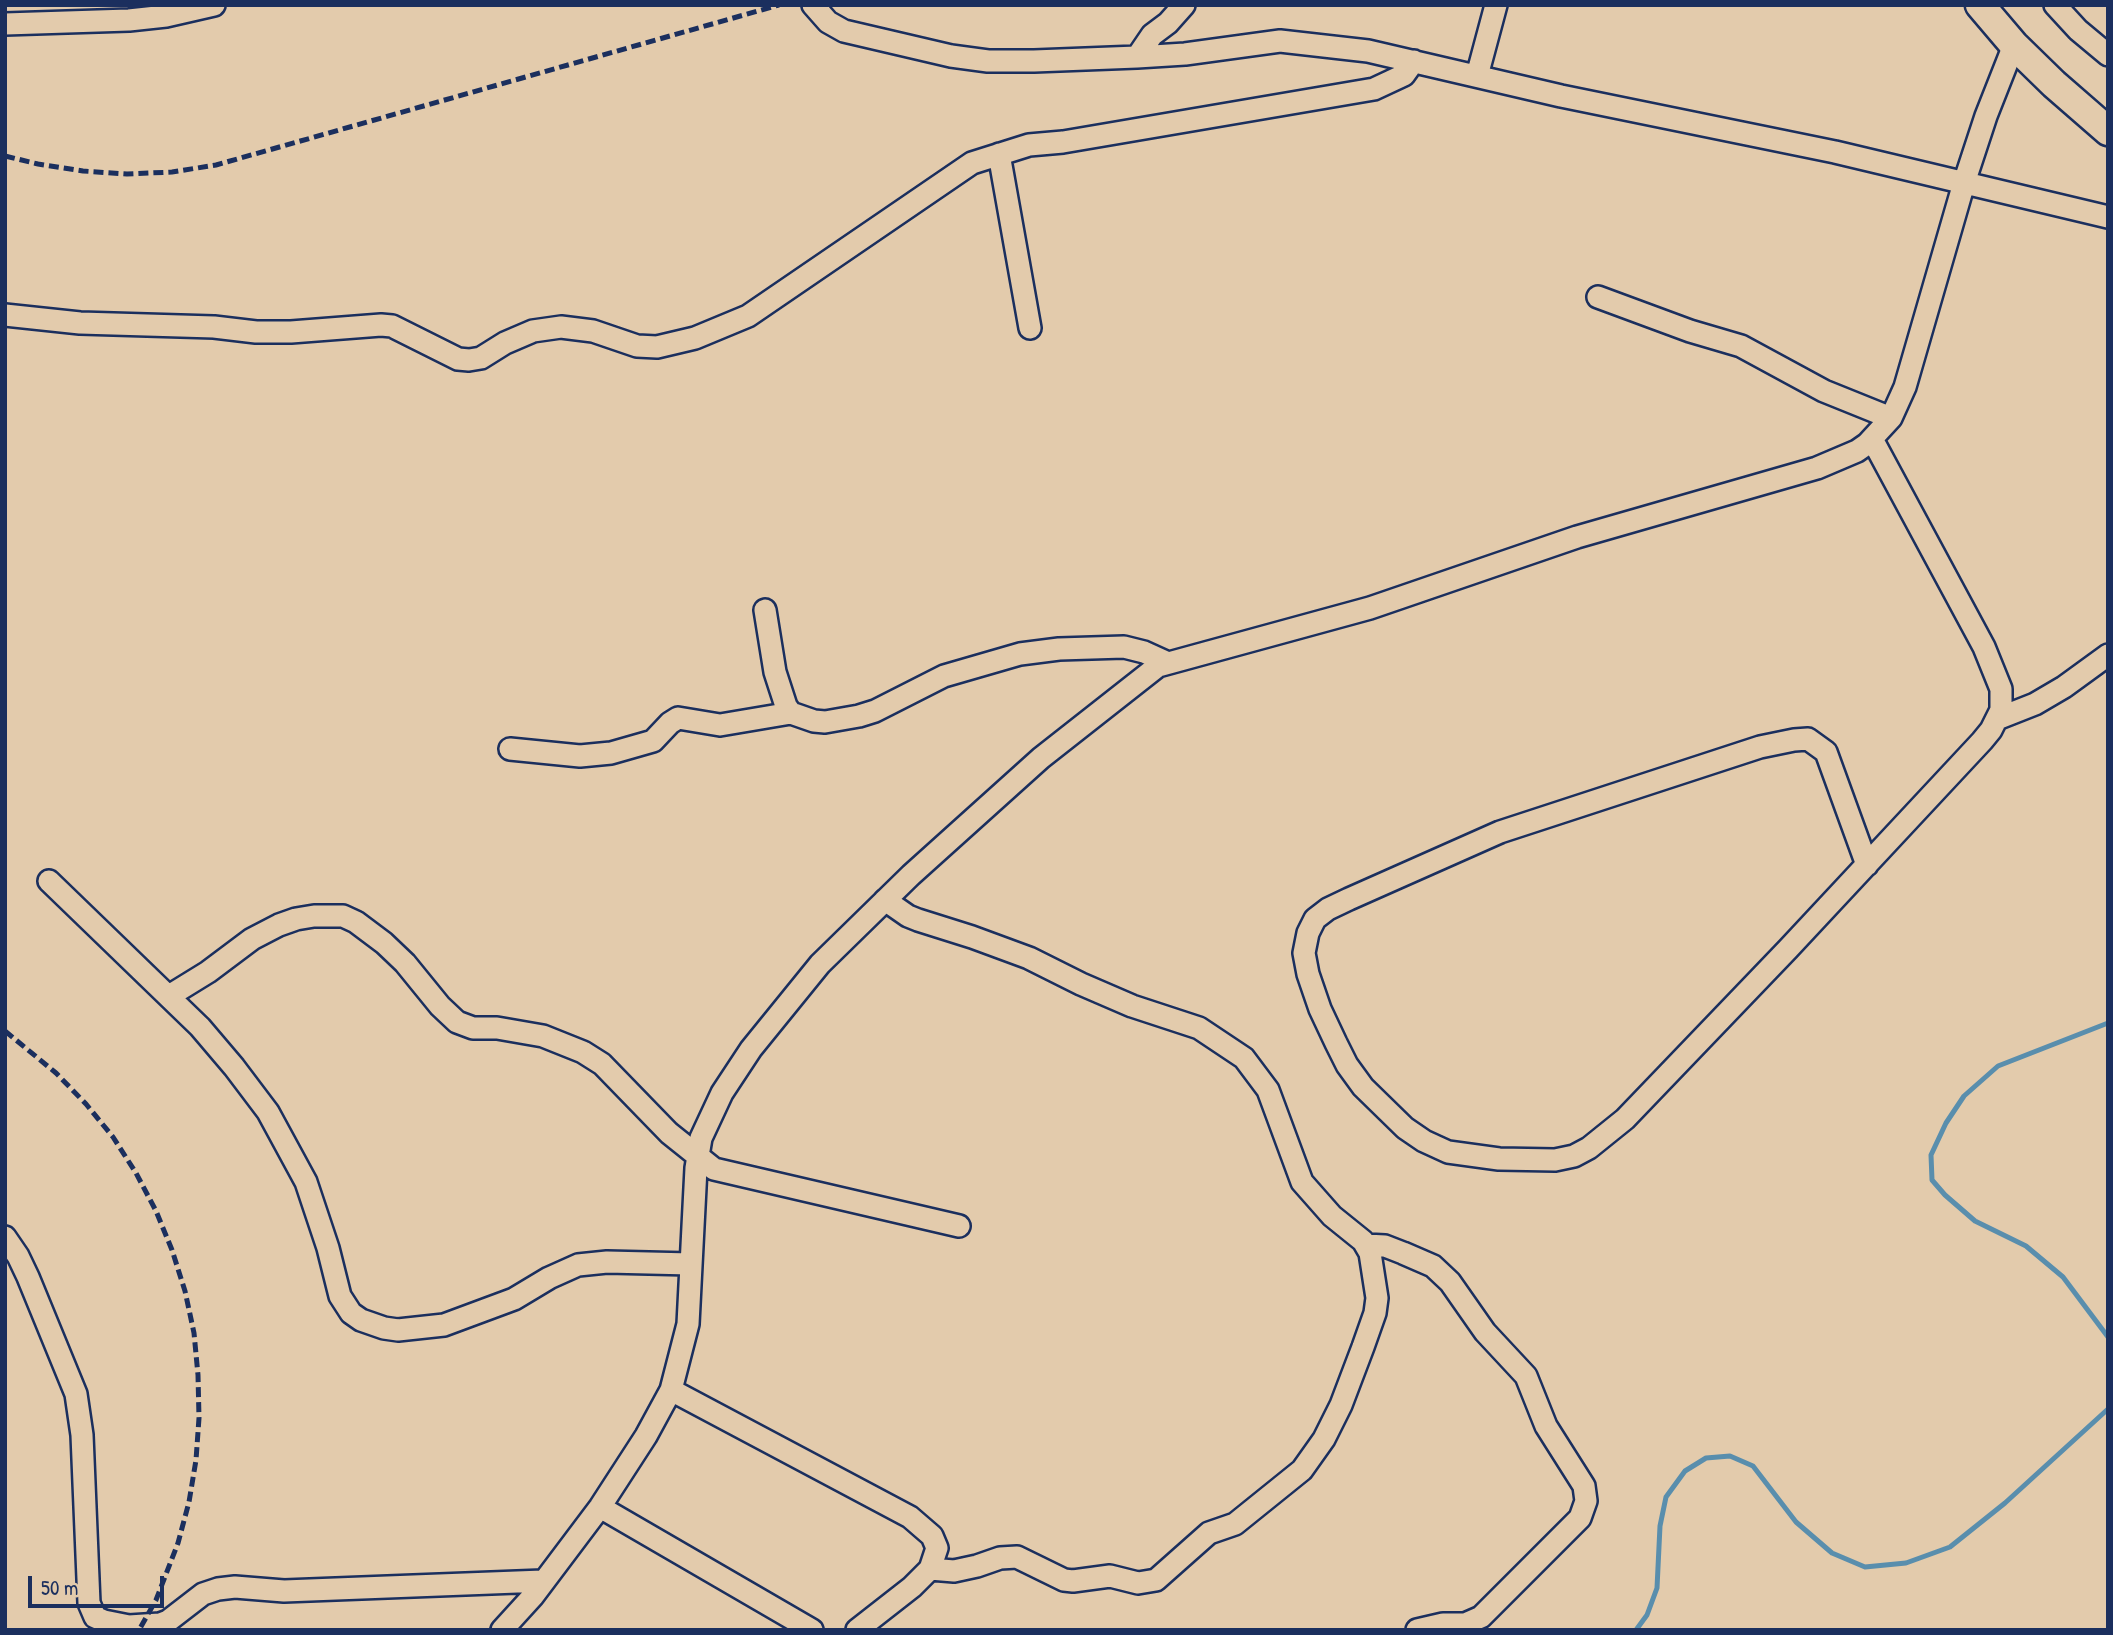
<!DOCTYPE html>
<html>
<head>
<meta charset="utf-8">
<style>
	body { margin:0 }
	#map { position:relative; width:2113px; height:1635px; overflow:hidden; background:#e3cbac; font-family:"Patrick Hand",sans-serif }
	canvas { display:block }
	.frame { position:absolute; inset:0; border:7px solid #1b2f5e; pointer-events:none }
	.scale { position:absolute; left:28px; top:1576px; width:136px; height:32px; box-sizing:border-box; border:4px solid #1b2f5e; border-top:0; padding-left:9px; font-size:21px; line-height:24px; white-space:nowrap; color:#1b2f5e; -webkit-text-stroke:5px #e3cbac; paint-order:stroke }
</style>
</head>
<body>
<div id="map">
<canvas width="2113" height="1635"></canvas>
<div class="frame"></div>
<div class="scale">50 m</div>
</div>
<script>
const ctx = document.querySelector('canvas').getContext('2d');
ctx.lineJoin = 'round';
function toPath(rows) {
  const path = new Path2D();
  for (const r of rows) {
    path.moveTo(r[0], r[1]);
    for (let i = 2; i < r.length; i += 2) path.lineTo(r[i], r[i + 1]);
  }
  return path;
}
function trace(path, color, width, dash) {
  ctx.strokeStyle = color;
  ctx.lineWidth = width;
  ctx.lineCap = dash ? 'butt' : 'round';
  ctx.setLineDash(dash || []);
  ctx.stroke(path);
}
const stream = toPath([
	[2108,1023,1998,1066,1964,1096,1946,1123,1931,1155,1932,1180,1945,1195,1975,1221,2026,1246,2063,1277,2108,1337],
	[1636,1630,1647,1615,1657,1588,1660,1526,1666,1497,1685,1471,1706,1458,1730,1456,1753,1466,1796,1522,1832,1553,1865,1567,1906,1563,1950,1547,2005,1503,2108,1409]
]);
const minor = toPath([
	[813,5,828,22,844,31,951,56,988,61,1034,61,1137,57,1185,54,1280,41,1368,51,1561,96,1835,152,2108,217],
	[2055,5,2078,30,2108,55],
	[5,24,129,20,166,16,214,5],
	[1137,57,1152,35,1168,23,1184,5],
	[1477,76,1496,5],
	[999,154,1030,328],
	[1598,297,1690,331,1741,346,1824,391,1891,418],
	[5,315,80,323,214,327,256,332,291,332,381,325,392,326,458,359,469,360,481,358,505,343,533,331,561,327,593,331,637,346,657,347,695,338,748,316,972,163,1029,145,1063,142,1374,89,1404,75,1414,61],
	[765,610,775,672,786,706,791,713,814,721,825,722,859,716,875,711,944,676,1020,654,1059,649,1124,647,1144,652,1166,662],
	[1997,719,2035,704,2064,687,2108,655],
	[510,749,580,756,611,753,653,741,670,723,678,718,720,725,791,713],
	[1867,865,1826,752,1808,739,1794,740,1760,747,1500,832,1349,899,1328,909,1315,919,1308,933,1304,953,1308,974,1320,1009,1336,1043,1347,1065,1363,1087,1405,1128,1424,1141,1448,1152,1499,1159,1555,1160,1574,1156,1589,1148,1625,1119,1788,949,1982,741,1991,730,2001,710,2001,689,1984,647,1872,439],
	[49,881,200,1027,234,1067,268,1112,306,1182,328,1248,340,1296,351,1313,361,1320,384,1328,398,1330,444,1325,514,1299,549,1278,578,1265,607,1262,691,1264],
	[885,900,908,916,918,920,972,937,1029,958,1081,984,1132,1006,1199,1028,1244,1058,1268,1090,1302,1182,1332,1216,1363,1241,1370,1253,1377,1298,1375,1313,1363,1347,1341,1405,1324,1439,1302,1470,1235,1524,1209,1533,1156,1580,1138,1583,1110,1576,1073,1581,1064,1580,1017,1557,1000,1558,977,1566,954,1571,930,1569],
	[169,996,208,972,252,939,279,925,296,919,314,916,343,916,356,922,384,943,405,963,440,1006,457,1022,473,1028,497,1028,543,1036,583,1052,602,1064,669,1133,714,1169,959,1226],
	[5,1237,18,1256,28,1277,76,1394,82,1435,89,1603,95,1617,104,1621,129,1626,160,1624,168,1621,203,1594,218,1589,235,1587,284,1591,543,1581],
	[1366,1245,1385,1246,1403,1253,1433,1266,1450,1282,1485,1332,1526,1376,1546,1426,1584,1486,1586,1501,1580,1518,1481,1617,1465,1624,1443,1624,1417,1630],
	[671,1390,910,1517,932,1536,937,1548,930,1569,912,1587,857,1630],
	[600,1507,812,1630],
	[502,1630,533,1596,600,1507,646,1436,671,1390,688,1324,696,1168,701,1138,722,1093,751,1049,820,964,911,875,1041,758,1158,666,1370,608,1577,537,1817,468,1857,451,1867,444,1891,418,1905,387,1964,183,1986,116,2014,45]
]);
const major = toPath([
	[1980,5,2014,45,2054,84,2108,131]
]);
const rail = toPath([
	[5,156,38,164,83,171,127,174,172,172,216,165,779,5],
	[5,1031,56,1073,86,1104,113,1137,136,1173,156,1211,172,1250,185,1291,194,1333,198,1375,199,1418,196,1460,189,1502,178,1543,156,1600,139,1630]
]);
trace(stream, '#598ead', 5);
trace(minor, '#1b2f5e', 26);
trace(major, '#1b2f5e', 33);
trace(minor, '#e3cbac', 21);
trace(major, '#e3cbac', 28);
trace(rail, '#1b2f5e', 5, [10, 5]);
</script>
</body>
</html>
